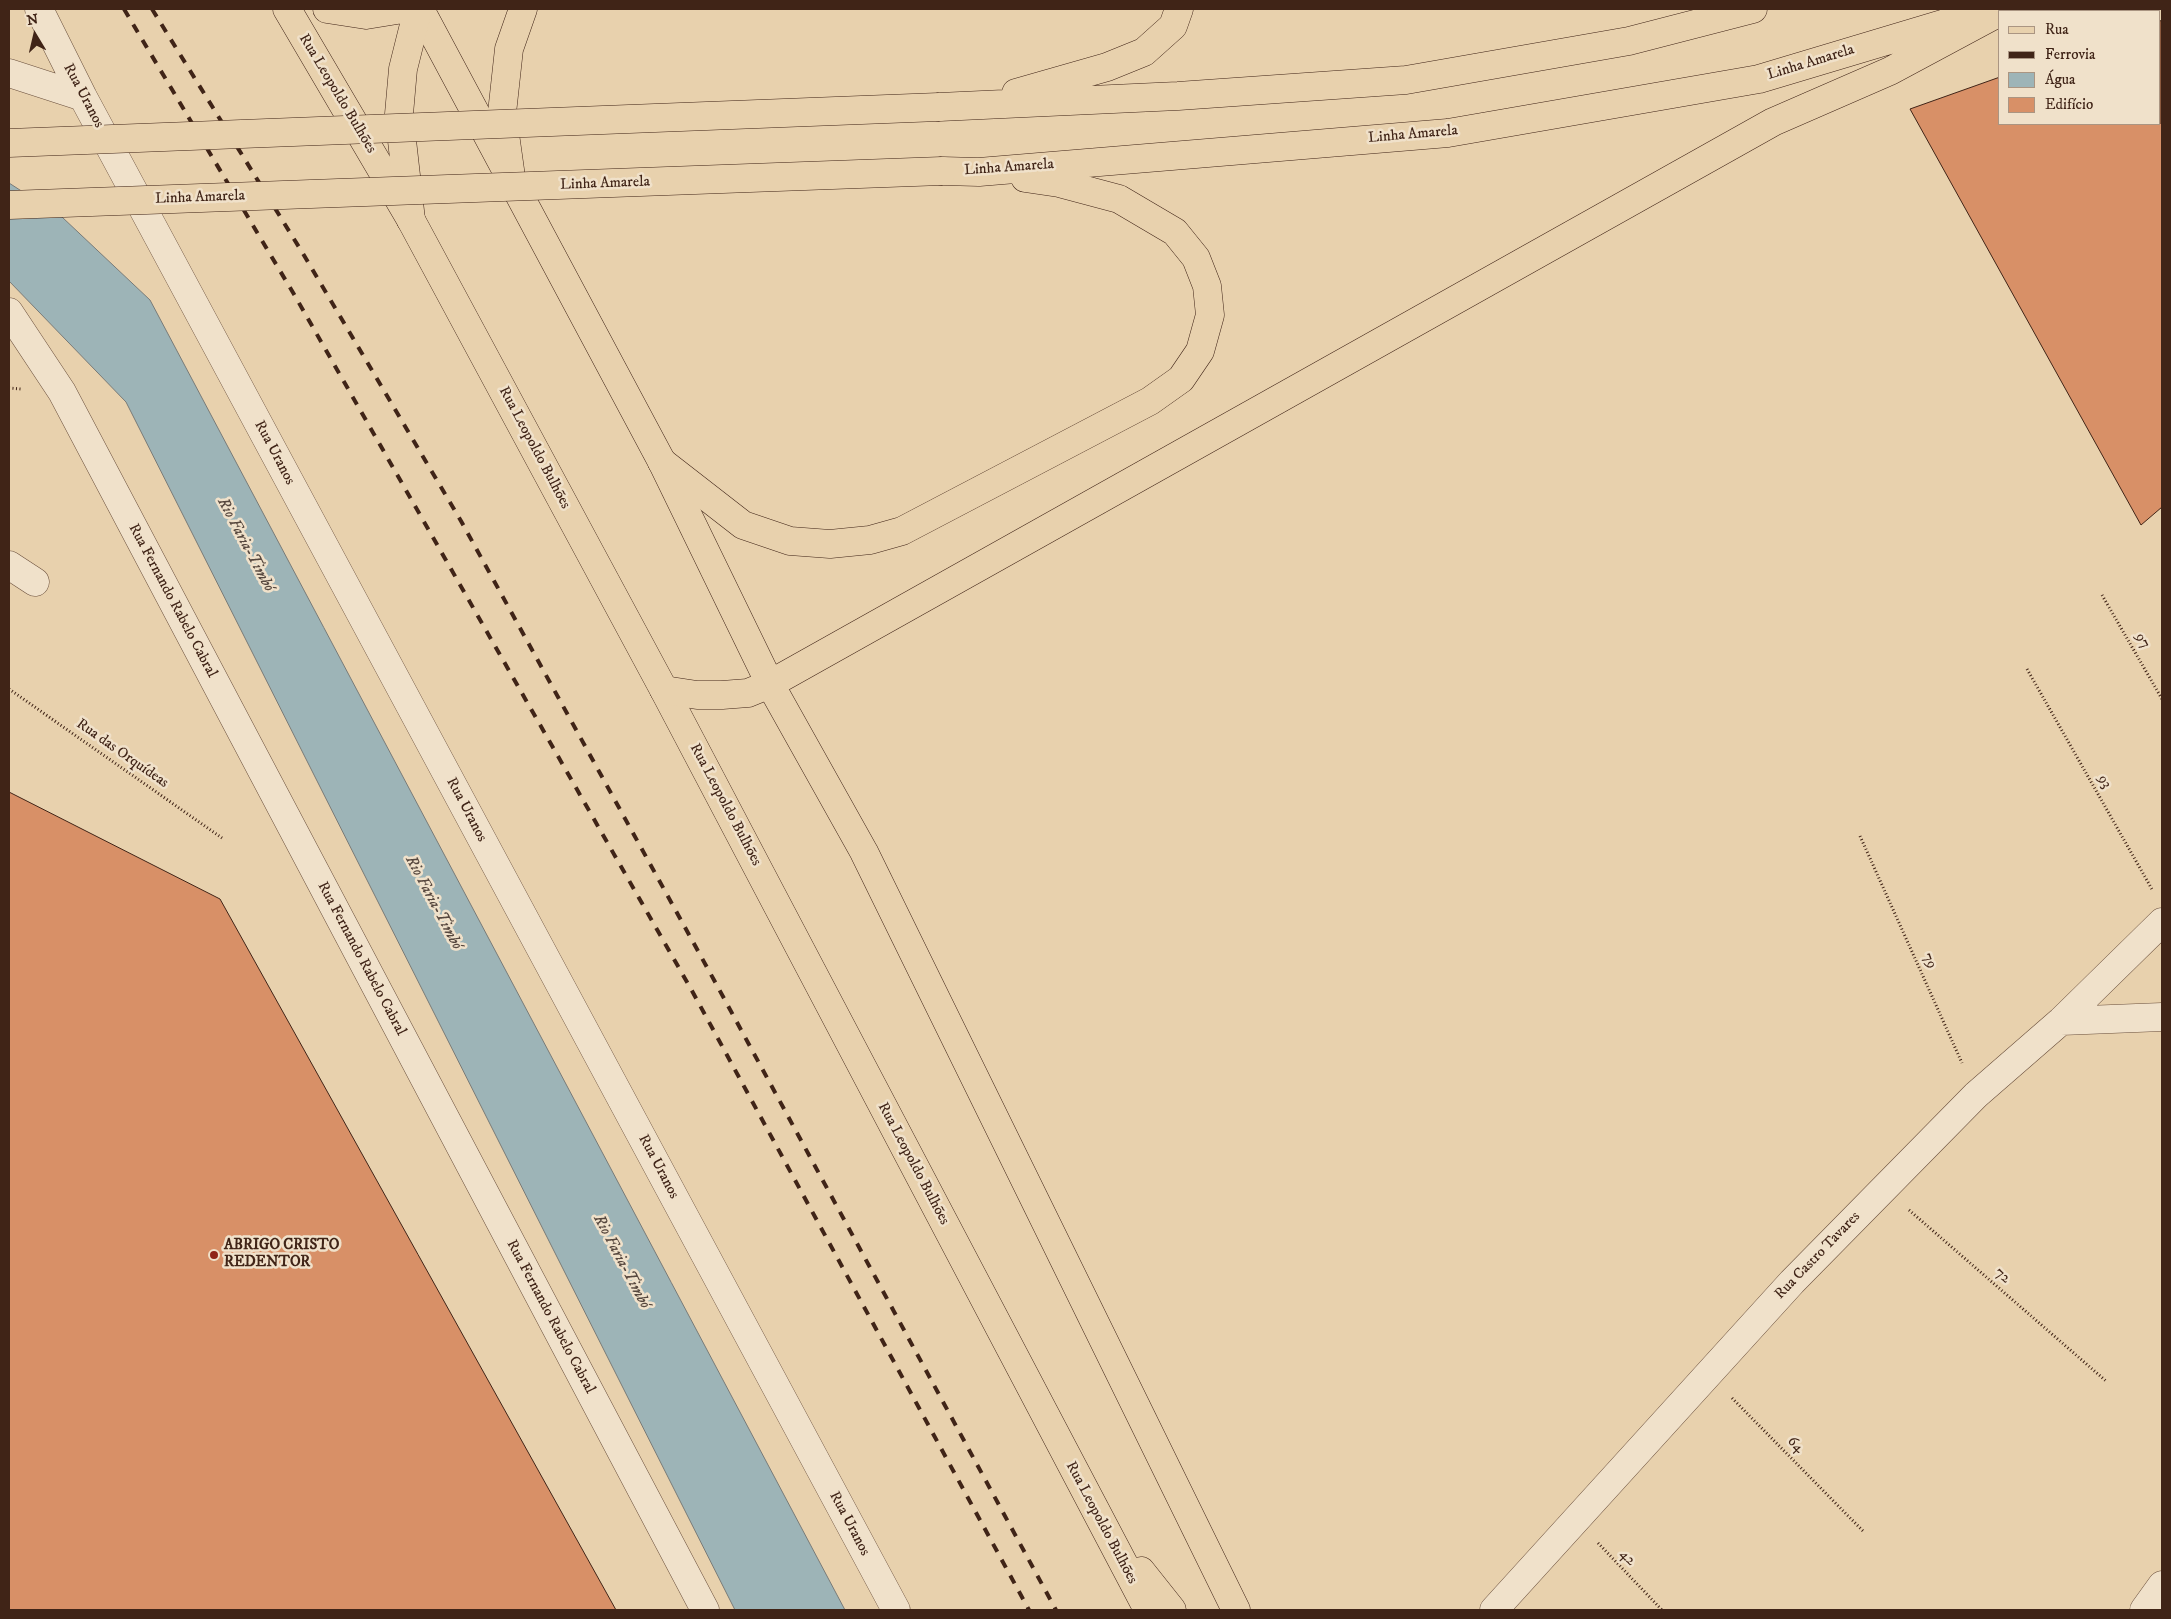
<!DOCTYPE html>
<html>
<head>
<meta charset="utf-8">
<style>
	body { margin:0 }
	#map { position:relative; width:2171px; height:1619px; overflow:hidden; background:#e8d1ad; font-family:"IM FELL DW Pica",serif }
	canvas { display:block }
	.frame { position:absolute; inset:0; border:10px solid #402417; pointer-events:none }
	.legend { position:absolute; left:1998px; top:10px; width:162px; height:115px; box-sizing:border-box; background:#f0e1ca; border:1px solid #aa9582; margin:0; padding:6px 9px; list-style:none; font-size:15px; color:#402417 }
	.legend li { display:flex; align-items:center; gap:10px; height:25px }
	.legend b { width:25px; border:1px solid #aa9582 }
	.north { position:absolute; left:10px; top:10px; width:50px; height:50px; -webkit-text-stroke:4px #f0e1ca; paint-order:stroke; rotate:351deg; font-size:14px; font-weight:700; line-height:20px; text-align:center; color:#402417 }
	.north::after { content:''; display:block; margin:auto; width:18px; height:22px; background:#402417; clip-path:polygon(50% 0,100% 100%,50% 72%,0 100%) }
</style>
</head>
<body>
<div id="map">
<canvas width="2171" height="1619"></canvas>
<div class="frame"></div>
<ul class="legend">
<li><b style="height:6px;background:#e8d1ad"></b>Rua</li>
<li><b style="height:6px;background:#402417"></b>Ferrovia</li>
<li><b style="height:14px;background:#9db4b7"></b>Água</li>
<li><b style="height:14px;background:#d89067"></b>Edifício</li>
</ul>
<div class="north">N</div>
</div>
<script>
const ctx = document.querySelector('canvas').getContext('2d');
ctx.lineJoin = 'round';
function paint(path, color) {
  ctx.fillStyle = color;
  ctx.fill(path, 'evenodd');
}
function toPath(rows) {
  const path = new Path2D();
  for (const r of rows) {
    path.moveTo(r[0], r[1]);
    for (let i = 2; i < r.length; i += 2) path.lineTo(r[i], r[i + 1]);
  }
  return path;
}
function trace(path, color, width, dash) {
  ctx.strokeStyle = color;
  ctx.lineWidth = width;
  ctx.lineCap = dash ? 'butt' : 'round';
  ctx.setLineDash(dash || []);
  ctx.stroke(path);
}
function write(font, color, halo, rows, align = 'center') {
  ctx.font = font + ' "IM FELL DW Pica",serif';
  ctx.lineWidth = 5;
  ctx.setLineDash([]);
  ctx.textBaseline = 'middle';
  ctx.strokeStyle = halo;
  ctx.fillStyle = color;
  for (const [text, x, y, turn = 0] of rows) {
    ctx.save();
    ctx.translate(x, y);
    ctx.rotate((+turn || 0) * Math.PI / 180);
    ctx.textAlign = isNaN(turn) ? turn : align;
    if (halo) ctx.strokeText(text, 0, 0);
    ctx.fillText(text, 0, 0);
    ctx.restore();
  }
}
const water = toPath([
	[9,183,62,217,150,300,845,1610,735,1610,126,402,9,281,9,183]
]);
const building = toPath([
	[2162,20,2162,507,2141,525,1910,109,2000,77,2000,124,2160,124,2160,21,2162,20],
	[9,792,220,899,616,1610,9,1610,9,792]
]);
const path = toPath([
	[9,388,21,389],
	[2102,595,2162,699],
	[2027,669,2153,891],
	[9,689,222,838],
	[1860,836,1962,1063],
	[1909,1210,2106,1381],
	[1732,1398,1864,1532],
	[1598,1543,1662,1610]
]);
const minor = toPath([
	[39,9,83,97,896,1610],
	[9,73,83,97],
	[9,312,62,392,705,1610],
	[9,565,35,582],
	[2061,1021,2162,1017],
	[1494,1610,1792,1282,1976,1095,2061,1021,2162,922],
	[2144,1610,2162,1585]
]);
const major = toPath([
	[287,9,411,220,664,690,1148,1610],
	[420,9,662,462,770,684,864,852,1236,1610],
	[1141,1571,1172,1610]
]);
const highway = toPath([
	[327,9,366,15,403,9],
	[1016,93,1107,67,1144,52,1173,26,1179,9],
	[939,107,1178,96,1406,80,1629,41,1753,9],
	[942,171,979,172,1448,133,1759,79,1966,17],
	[511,177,502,113,509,49,523,9],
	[411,220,399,114,403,69,418,9],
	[662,462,743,525,790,541,830,544,870,540,902,531,1150,401,1181,379,1200,351,1210,315,1207,286,1196,258,1175,232,1119,199,1059,183,1025,178],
	[664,690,697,695,722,695,748,693,770,684,1773,122,1890,71,2000,12]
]);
const rail = toPath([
	[124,9,295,296,691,989,1029,1610],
	[152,9,302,252,461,521,714,980,1056,1610]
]);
const highwayBridge = toPath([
	[9,143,939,107],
	[9,205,942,171]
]);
const markers = [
	[214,1255,5,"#8f2418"]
];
const streetNames = [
	["Linha Amarela",1811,63,-17],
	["Rua Leopoldo Bulhões",337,94,59],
	["Rua Uranos",83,96,62],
	["Linha Amarela",1413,135,-5],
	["Linha Amarela",1009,168,-4],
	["Linha Amarela",605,184,-2],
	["Linha Amarela",200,198,-2],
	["Rua Leopoldo Bulhões",534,448,62],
	["Rua Uranos",274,453,62],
	["Rua Fernando Rabelo Cabral",172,601,62],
	["97",2142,641,60],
	["Rua das Orquídeas",122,754,35],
	["93",2104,782,60],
	["Rua Leopoldo Bulhões",725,805,62],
	["Rua Uranos",466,810,62],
	["Rua Fernando Rabelo Cabral",361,959,62],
	["79",1929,961,66],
	["Rua Leopoldo Bulhões",913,1164,62],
	["Rua Uranos",658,1167,62],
	["Rua Castro Tavares",1818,1256,-46],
	["72",2002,1276,41],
	["Rua Fernando Rabelo Cabral",550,1317,62],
	["64",1795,1445,45],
	["Rua Leopoldo Bulhões",1101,1523,62],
	["Rua Uranos",849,1524,62],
	["42",1627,1558,46]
];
const poiNames = [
	["ABRIGO CRISTO",224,1246],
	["REDENTOR",224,1263]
];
const waterNames = [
	["Rio Faria-Timbó",245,545,62],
	["Rio Faria-Timbó",433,903,62],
	["Rio Faria-Timbó",621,1262,62]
];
paint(water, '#9db4b7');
trace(water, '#787a77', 1);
paint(building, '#d89067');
trace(building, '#402417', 1);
trace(minor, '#6a4f3c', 29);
trace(major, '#402417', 29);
trace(highway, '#402417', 29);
trace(path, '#402417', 3, [1, 2.5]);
trace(minor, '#f0e1ca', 28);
trace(major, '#e8d1ad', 28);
trace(highway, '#e8d1ad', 28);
trace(rail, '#402417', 4, [9, 9]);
trace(highwayBridge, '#402417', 29, []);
trace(highwayBridge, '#e8d1ad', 28);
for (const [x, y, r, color] of markers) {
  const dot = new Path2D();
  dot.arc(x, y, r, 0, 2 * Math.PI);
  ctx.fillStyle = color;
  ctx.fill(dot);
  trace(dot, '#f0e1ca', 2);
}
write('15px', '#402417', '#f0e1ca', streetNames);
write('bold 15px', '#402417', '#f0e1ca', poiNames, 'left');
write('italic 16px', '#57483f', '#f0e1ca', waterNames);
</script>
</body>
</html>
